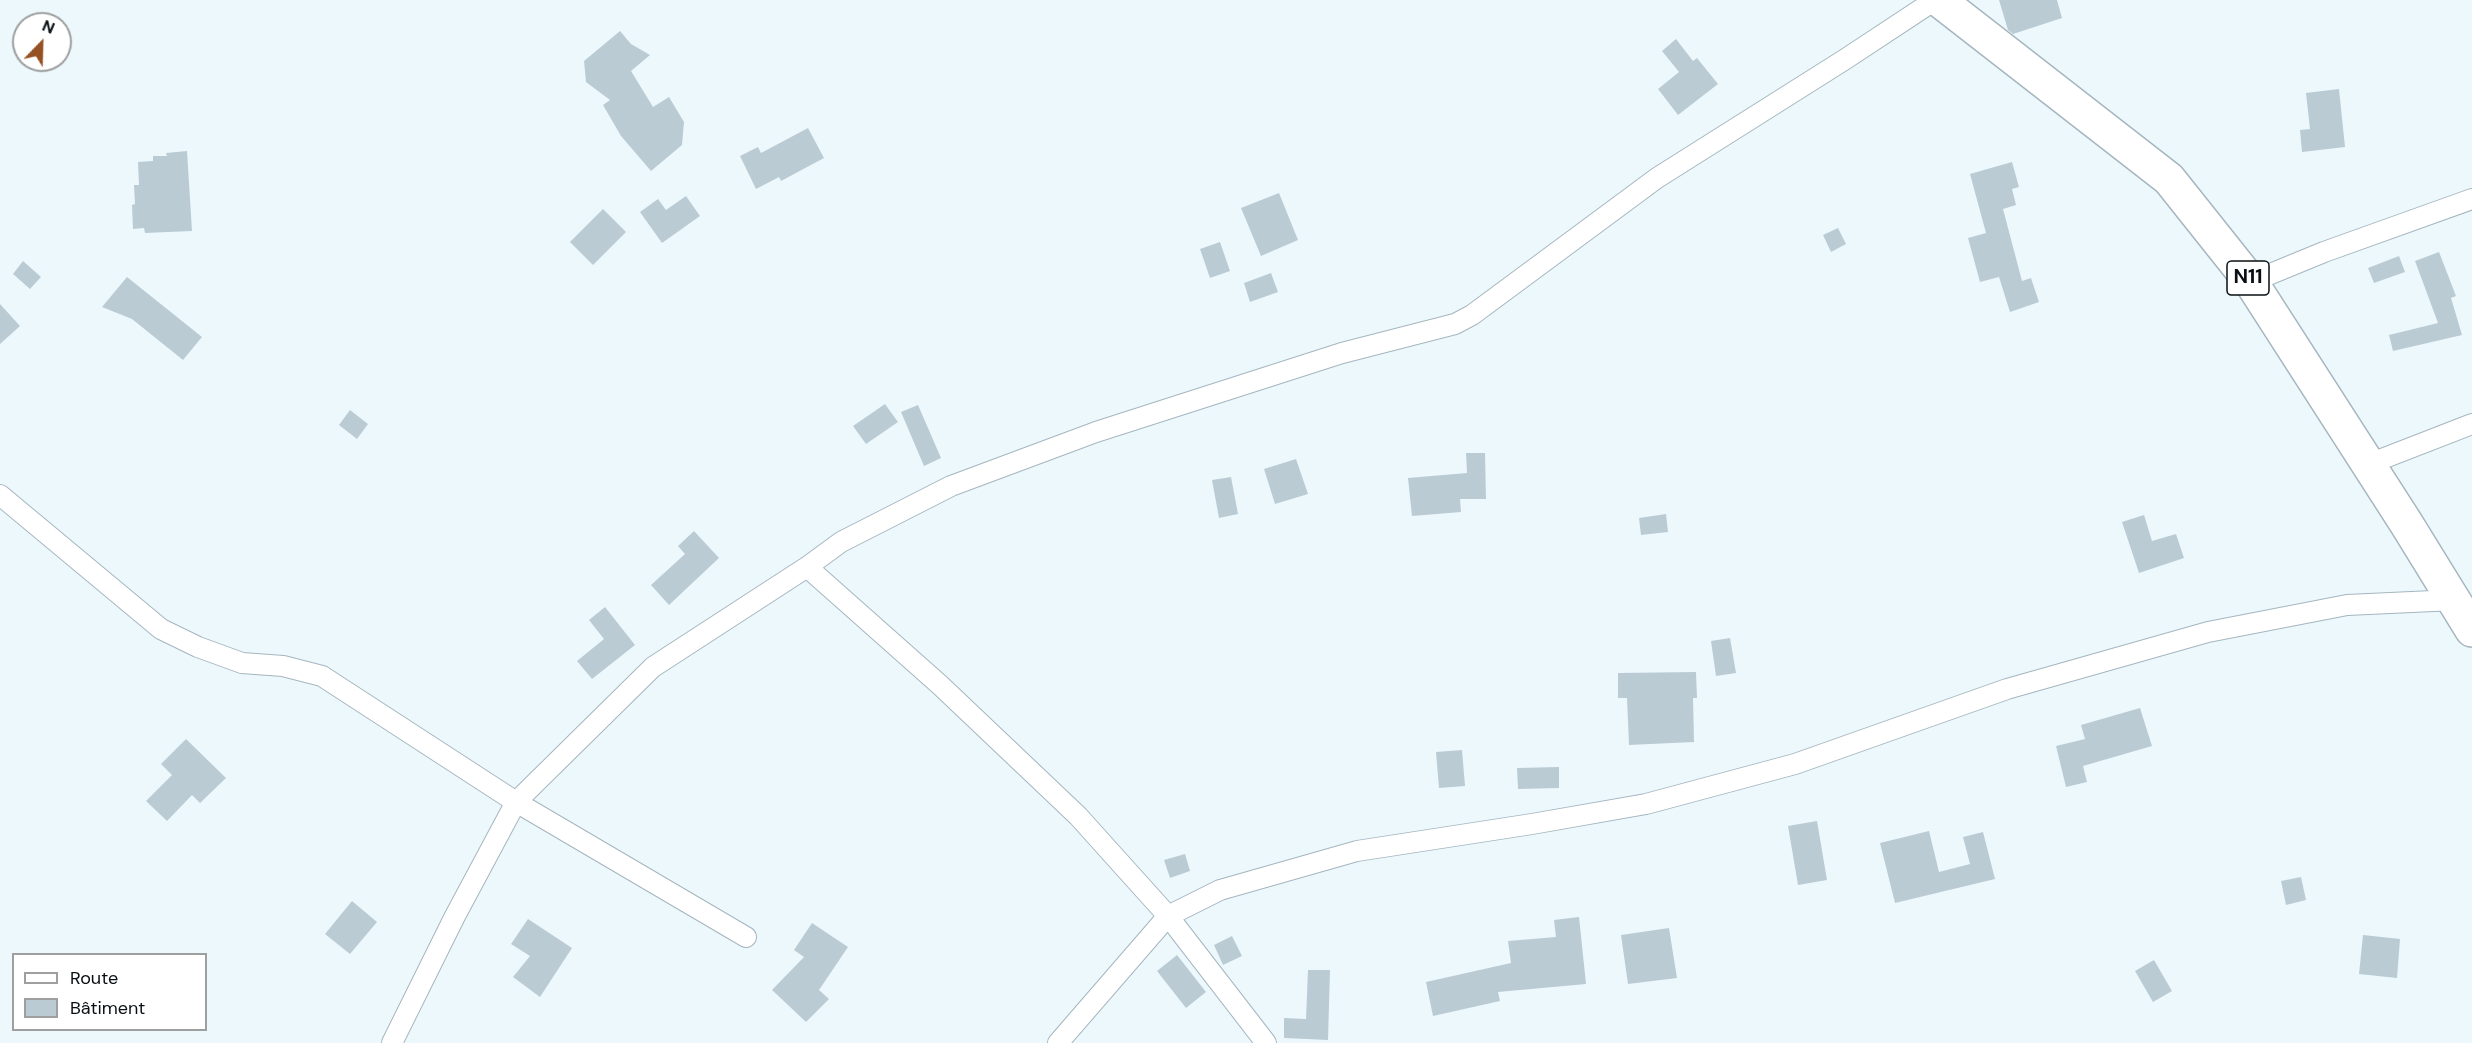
<!DOCTYPE html>
<html>
<head>
<meta charset="utf-8">
<style>
	body { margin:0 }
	#map { position:relative; width:2472px; height:1043px; overflow:hidden; background:#edf8fd; font-family:"DM Sans",sans-serif }
	canvas { display:block }
	.legend { position:absolute; left:12px; top:953px; width:195px; height:78px; box-sizing:border-box; background:#fff; border:2px solid #9d9fa0; margin:0; padding:8px 10px; list-style:none; font-size:18px; color:#090f12 }
	.legend li { display:flex; align-items:center; gap:12px; height:30px }
	.legend b { width:30px; border:2px solid #9d9fa0 }
	.north { position:absolute; left:12px; top:12px; width:60px; height:60px; box-sizing:border-box; background:#fff; border:2px solid #9d9fa0; border-radius:50%; rotate:23deg; font-size:16px; font-weight:700; line-height:24px; text-align:center; color:#090f12 }
	.north::after { content:''; display:block; margin:auto; width:21px; height:27px; background:#955123; clip-path:polygon(50% 0,100% 100%,50% 72%,0 100%) }
</style>
</head>
<body>
<div id="map">
<canvas width="2472" height="1043"></canvas>
<ul class="legend">
<li><b style="height:8px;background:#fff"></b>Route</li>
<li><b style="height:16px;background:#bacbd4"></b>Bâtiment</li>
</ul>
<div class="north">N</div>
</div>
<script>
const ctx = document.querySelector('canvas').getContext('2d');
ctx.lineJoin = 'round';
function paint(path, color) {
  ctx.fillStyle = color;
  ctx.fill(path, 'evenodd');
}
function toPath(rows) {
  const path = new Path2D();
  for (const r of rows) {
    path.moveTo(r[0], r[1]);
    for (let i = 2; i < r.length; i += 2) path.lineTo(r[i], r[i + 1]);
  }
  return path;
}
function trace(path, color, width, dash) {
  ctx.strokeStyle = color;
  ctx.lineWidth = width;
  ctx.lineCap = dash ? 'butt' : 'round';
  ctx.setLineDash(dash || []);
  ctx.stroke(path);
}
function write(font, color, halo, rows, align = 'center') {
  ctx.font = font + ' "DM Sans",sans-serif';
  ctx.lineWidth = 5;
  ctx.setLineDash([]);
  ctx.textBaseline = 'middle';
  ctx.strokeStyle = halo;
  ctx.fillStyle = color;
  for (const [text, x, y, turn = 0] of rows) {
    ctx.save();
    ctx.translate(x, y);
    ctx.rotate((+turn || 0) * Math.PI / 180);
    ctx.textAlign = isNaN(turn) ? turn : align;
    if (halo) ctx.strokeText(text, 0, 0);
    ctx.fillText(text, 0, 0);
    ctx.restore();
  }
}
const building = toPath([
	[1999,0,2057,0,2062,18,2013,34,2008,30],
	[620,31,631,44,650,55,631,71,653,107,669,97,684,122,682,145,651,171,621,136,603,105,610,100,586,82,584,61],
	[1676,39,1693,61,1697,58,1718,84,1678,115,1658,89,1679,72,1662,51],
	[2339,89,2345,147,2302,152,2300,130,2310,129,2306,93],
	[808,128,824,158,781,181,779,177,756,189,740,156,758,147,761,153],
	[187,151,192,231,145,233,144,228,133,229,132,205,135,204,134,185,139,185,138,162,153,161,153,156,167,156,166,153],
	[2012,162,2019,187,2012,189,2016,205,2003,209,2022,281,2031,278,2039,302,2010,312,1999,277,1980,282,1968,238,1986,233,1970,174],
	[1279,193,1298,240,1261,256,1241,208],
	[686,196,700,216,662,243,640,212,658,199,666,210],
	[603,209,626,232,593,265,570,242],
	[1838,228,1846,244,1831,252,1823,235],
	[1220,242,1230,271,1210,278,1200,249],
	[2439,252,2456,296,2451,298,2462,335,2393,351,2389,335,2438,323,2415,261],
	[2399,256,2405,272,2374,283,2368,268],
	[23,261,41,277,30,289,13,274],
	[1271,273,1278,292,1250,302,1244,283],
	[127,277,202,337,183,360,132,319,102,307],
	[0,304,20,326,0,344],
	[885,404,898,422,866,444,853,426],
	[918,405,941,458,924,466,901,412],
	[350,410,368,424,357,439,339,425],
	[1466,453,1485,453,1486,499,1460,499,1461,512,1412,516,1408,478,1467,473],
	[1296,459,1308,494,1275,504,1264,469],
	[1231,477,1238,514,1219,518,1212,480],
	[1666,514,1668,532,1641,535,1639,518],
	[2144,515,2152,541,2176,534,2184,558,2139,573,2122,522],
	[694,531,719,558,669,605,651,585,685,554,678,546],
	[605,607,635,645,592,679,577,661,604,639,589,620],
	[1730,638,1736,673,1716,676,1711,641],
	[1696,672,1697,698,1693,698,1694,742,1629,745,1627,698,1618,698,1618,673],
	[2140,708,2152,746,2083,766,2087,782,2066,787,2056,746,2085,739,2081,725],
	[186,739,226,778,200,803,192,795,167,821,146,801,172,775,161,764],
	[1462,750,1465,786,1439,788,1436,752],
	[1559,767,1559,788,1518,789,1517,768],
	[1817,821,1827,880,1798,885,1788,826],
	[1929,831,1939,872,1970,864,1963,837,1983,832,1995,879,1895,903,1880,843],
	[1185,854,1190,871,1170,878,1164,860],
	[2301,877,2306,900,2286,905,2281,881],
	[352,901,377,922,350,954,325,934],
	[1579,917,1586,984,1498,992,1500,1001,1433,1016,1426,982,1511,963,1508,941,1556,937,1554,920],
	[528,919,572,948,540,997,513,977,530,956,511,944],
	[812,923,848,947,819,990,829,999,806,1022,772,990,804,957,794,950],
	[1669,928,1677,978,1628,984,1621,935],
	[2363,935,2400,939,2397,978,2359,974],
	[1232,936,1242,956,1223,965,1214,945],
	[1177,955,1206,992,1186,1008,1157,971],
	[2154,960,2172,991,2153,1002,2135,971],
	[1308,970,1330,970,1328,1040,1284,1038,1284,1018,1306,1019]
]);
const street = toPath([
	[2251,282,2324,252,2472,199],
	[2369,464,2472,424],
	[0,495,161,629,198,647,242,663,283,666,322,676,516,802,746,937],
	[807,567,940,685,1078,816,1168,916,1266,1043],
	[392,1043,455,916,516,802,653,667,807,567,841,542,951,486,1096,432,1342,353,1455,324,1472,315,1657,178,1844,60,1935,0],
	[1058,1043,1168,916,1220,890,1357,851,1532,824,1646,804,1795,764,2007,689,2208,632,2347,605,2455,600]
]);
const highway = toPath([
	[1939,0,2169,179,2251,282,2406,523,2472,630]
]);
const shields = [
	[2248,278,42]
];
const shieldNames = [
	["N11",2248,278]
];
paint(building, '#bacbd4');
trace(street, '#a5b6bf', 22);
trace(highway, '#a5b6bf', 36);
trace(street, '#fff', 20);
trace(highway, '#fff', 33);
for (const [x, y, w] of shields) {
  const box = new Path2D();
  box.roundRect(x - w / 2, y - 17, w, 34, 4.5);
  ctx.fillStyle = '#fff';
  ctx.fill(box);
  trace(box, '#090f12', 1.5);
}
write('bold 20px', '#090f12', null, shieldNames);
</script>
</body>
</html>
